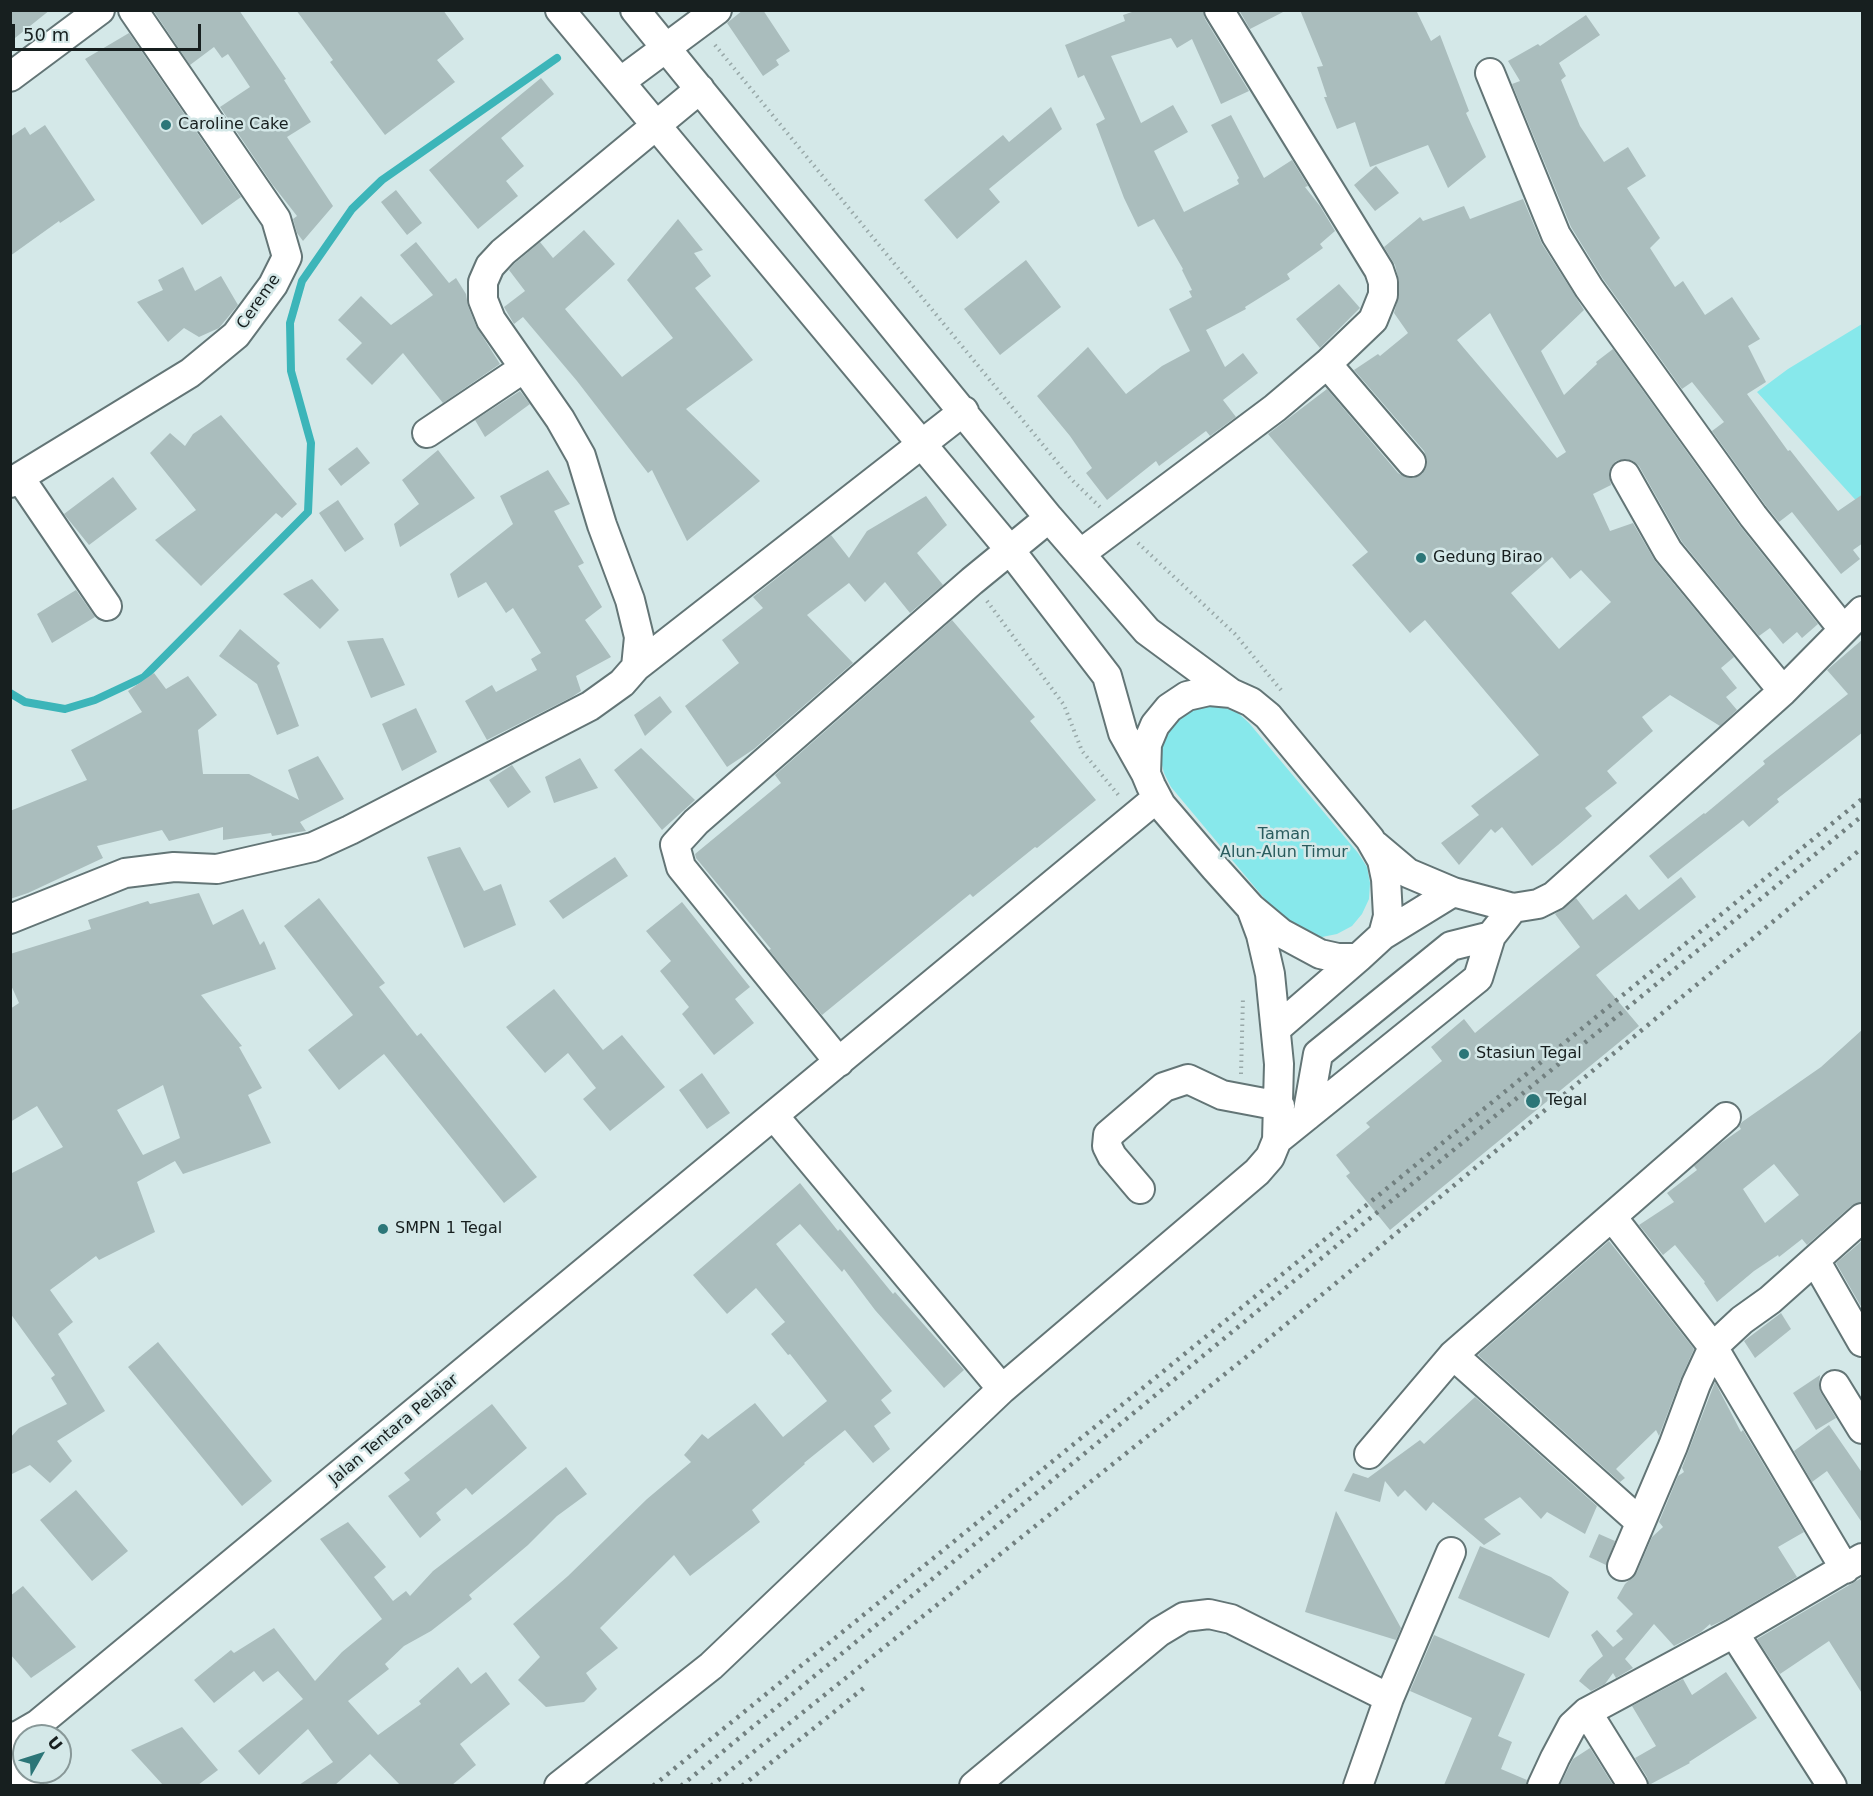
<!DOCTYPE html>
<html>
<head>
<meta charset="utf-8">
<style>
	body { margin:0 }
	#map { position:relative; width:1873px; height:1796px; overflow:hidden; background:#d4e8e8; font-family:"DejaVu Sans",sans-serif }
	canvas { display:block }
	.frame { position:absolute; inset:0; border:12px solid #171f1f; pointer-events:none }
	.north { position:absolute; left:12px; top:1724px; width:60px; height:60px; box-sizing:border-box; background:#d4e8e8; border:2px solid #889898; border-radius:50%; rotate:51deg; font-size:16px; font-weight:700; line-height:24px; text-align:center; color:#171f1f }
	.north::after { content:''; display:block; margin:auto; width:21px; height:27px; background:#2c7678; clip-path:polygon(50% 0,100% 100%,50% 72%,0 100%) }
	.scale { position:absolute; left:12px; top:24px; width:189px; height:27px; box-sizing:border-box; border:3px solid #171f1f; border-top:0; padding-left:8px; font-size:18px; line-height:21px; white-space:nowrap; color:#171f1f; -webkit-text-stroke:4px #d4e8e8; paint-order:stroke }
</style>
</head>
<body>
<div id="map">
<canvas width="1873" height="1796"></canvas>
<div class="frame"></div>
<div class="north">U</div>
<div class="scale">50 m</div>
</div>
<script>
const ctx = document.querySelector('canvas').getContext('2d');
ctx.lineJoin = 'round';
function paint(path, color) {
  ctx.fillStyle = color;
  ctx.fill(path, 'evenodd');
}
function toPath(rows) {
  const path = new Path2D();
  for (const r of rows) {
    path.moveTo(r[0], r[1]);
    for (let i = 2; i < r.length; i += 2) path.lineTo(r[i], r[i + 1]);
  }
  return path;
}
function trace(path, color, width, dash) {
  ctx.strokeStyle = color;
  ctx.lineWidth = width;
  ctx.lineCap = dash ? 'butt' : 'round';
  ctx.setLineDash(dash || []);
  ctx.stroke(path);
}
function write(font, color, halo, rows, align = 'center') {
  ctx.font = font + ' "DejaVu Sans",sans-serif';
  ctx.lineWidth = 5;
  ctx.setLineDash([]);
  ctx.textBaseline = 'middle';
  ctx.strokeStyle = halo;
  ctx.fillStyle = color;
  for (const [text, x, y, turn = 0] of rows) {
    ctx.save();
    ctx.translate(x, y);
    ctx.rotate((+turn || 0) * Math.PI / 180);
    ctx.textAlign = isNaN(turn) ? turn : align;
    if (halo) ctx.strokeText(text, 0, 0);
    ctx.fillText(text, 0, 0);
    ctx.restore();
  }
}
const green = toPath([
	[1862,324,1862,507,1757,392,1788,369],
	[1208,706,1223,707,1238,713,1249,723,1358,853,1367,867,1370,883,1369,899,1362,914,1352,926,1337,934,1322,937,1305,935,1279,916,1171,787,1164,773,1160,757,1162,742,1169,728,1180,716,1193,709]
]);
const stream = toPath([
	[10,693,25,702,65,709,95,700,144,677,308,512,311,443,291,371,290,323,302,281,352,209,382,180,557,58]
]);
const building = toPath([
	[10,10,50,10,10,42],
	[153,10,239,10,286,79,284,80,311,122,287,137,333,206,303,241,297,233,293,219,297,216,272,184,220,107,250,87,228,54,222,58,214,47,190,65],
	[296,10,443,10,464,39,437,60,455,82,385,135,330,62,333,60],
	[743,10,763,10,790,51,776,60,779,65,763,76,727,23],
	[1138,10,1203,10,1205,19,1249,91,1221,104,1192,39,1177,48,1171,38,1111,56,1141,123,1173,105,1188,132,1154,151,1184,212,1239,184,1237,180,1239,178,1211,125,1231,115,1264,178,1292,160,1308,186,1305,187,1320,206,1335,231,1320,244,1323,248,1287,274,1290,279,1245,307,1246,309,1206,330,1225,367,1243,353,1258,373,1223,400,1236,417,1210,436,1206,431,1159,466,1156,461,1107,500,1086,473,1092,468,1070,436,1037,396,1088,347,1126,394,1162,366,1190,351,1169,309,1192,297,1189,291,1192,290,1182,270,1183,269,1154,219,1138,227,1124,198,1096,124,1105,119,1084,75,1078,78,1065,45,1125,21,1123,15],
	[1239,10,1287,10,1250,29],
	[1300,10,1416,10,1431,41,1440,35,1469,111,1466,113,1486,157,1448,188,1428,145,1370,167,1355,122,1337,129,1324,97,1327,97,1317,67,1323,66],
	[1586,15,1600,35,1559,63,1566,76,1561,80,1580,126,1604,162,1628,147,1646,176,1627,188,1660,238,1650,248,1675,287,1683,281,1705,315,1732,297,1760,339,1748,346,1766,382,1747,394,1788,451,1790,450,1838,511,1863,494,1863,543,1853,550,1860,559,1841,574,1792,512,1779,522,1766,506,1712,431,1724,422,1692,382,1682,389,1603,279,1571,227,1512,84,1520,81,1508,61,1538,44,1540,46],
	[129,33,241,197,202,225,85,59],
	[541,78,554,94,501,138,524,166,506,181,518,196,478,229,429,170],
	[1051,107,1062,129,989,189,1000,202,957,239,924,200,1003,135,1009,142],
	[45,125,95,200,60,223,59,221,10,256,10,137,25,127,30,135],
	[1376,166,1399,193,1375,211,1354,185],
	[396,190,422,223,407,235,381,202],
	[1523,199,1542,244,1584,310,1541,351,1564,395,1597,364,1596,362,1613,349,1740,526,1818,624,1802,638,1797,632,1783,644,1770,628,1759,636,1682,542,1639,466,1633,461,1626,459,1616,461,1611,467,1609,474,1611,485,1593,494,1610,531,1633,523,1655,561,1734,657,1721,668,1737,688,1726,697,1737,710,1720,726,1670,695,1642,717,1653,731,1607,771,1617,783,1585,808,1592,816,1558,845,1532,866,1502,827,1495,833,1491,829,1459,865,1441,843,1479,815,1471,806,1539,755,1425,620,1410,633,1352,565,1368,552,1268,434,1327,389,1398,473,1405,477,1413,478,1422,474,1426,468,1427,460,1424,451,1354,370,1378,354,1380,356,1408,333,1394,313,1399,295,1399,282,1395,265,1384,247,1420,217,1423,221,1464,206,1470,219],
	[1490,313,1566,452,1557,458,1457,340],
	[1552,557,1570,579,1581,570,1611,602,1559,649,1511,593],
	[678,219,703,250,694,253,711,276,695,288,753,360,686,409,760,481,687,541,652,470,648,473,577,381,523,317,514,324,504,307,525,291,509,270,514,264,540,242,553,258,584,230,615,264,565,309,622,377,673,338,627,280],
	[416,242,449,283,456,278,466,294,468,306,476,326,500,364,443,403,403,353,372,385,346,359,362,343,338,320,361,296,391,325,433,295,400,255],
	[1026,260,1061,307,1000,355,964,309],
	[183,267,195,291,221,276,238,305,219,328,199,337,184,328,168,342,137,302,163,290,158,280],
	[1339,284,1360,308,1320,348,1296,319],
	[520,391,530,404,485,437,475,420],
	[221,415,297,504,282,518,276,513,201,586,155,540,196,510,150,453,170,433,185,446,193,434],
	[357,447,370,463,341,486,328,469],
	[438,450,475,498,400,547,394,524,419,504,402,480],
	[548,470,570,504,554,511,584,563,578,566,602,607,585,620,611,657,576,676,581,691,572,697,487,740,465,701,492,685,496,692,537,670,531,659,541,653,513,608,506,613,486,582,458,598,450,574,513,524,500,496],
	[113,477,137,509,89,545,64,514],
	[926,496,947,525,917,553,943,585,910,613,885,582,865,602,849,583,807,615,853,663,754,749,727,767,685,706,739,663,722,640,763,608,753,597,831,535,849,558,867,531],
	[338,500,364,539,345,552,319,513],
	[312,579,339,610,320,629,283,594],
	[76,590,95,617,52,643,37,614],
	[952,620,1035,717,1030,721,1096,800,1037,848,1035,847,973,897,970,894,822,1015,769,950,771,949,696,858,695,854,781,783,775,775],
	[240,629,280,663,277,666,299,726,277,735,257,684,219,656],
	[383,638,405,685,371,698,347,641],
	[1863,639,1863,732,1777,799,1779,802,1749,827,1743,820,1668,879,1649,856,1704,813,1705,814,1765,764,1763,761,1848,694,1827,670],
	[154,673,166,689,188,676,217,715,198,730,203,774,249,774,299,800,288,770,318,756,344,799,300,822,306,831,272,836,271,833,223,840,223,827,169,841,162,830,97,846,103,858,28,893,10,899,10,811,87,780,71,750,142,712,128,691],
	[660,696,672,712,645,736,634,715],
	[416,708,437,752,402,771,382,724],
	[641,748,695,800,662,830,614,770],
	[580,758,598,788,554,803,545,777],
	[512,765,531,792,508,808,489,780],
	[460,847,484,891,501,884,516,925,464,948,427,857],
	[615,857,628,876,563,919,549,901],
	[1681,877,1696,897,1596,975,1639,1026,1390,1230,1346,1176,1350,1173,1336,1155,1370,1127,1366,1123,1442,1061,1431,1047,1464,1019,1475,1033,1580,947,1555,914,1576,898,1593,920,1626,894,1639,910],
	[199,893,213,925,243,909,260,945,264,941,276,969,201,995,242,1046,239,1047,262,1088,248,1095,271,1143,183,1174,175,1161,137,1182,155,1232,99,1260,96,1256,50,1290,73,1322,58,1334,105,1411,57,1441,72,1461,50,1483,30,1465,10,1475,10,1438,19,1428,67,1404,51,1378,55,1375,10,1313,10,1174,63,1147,37,1106,10,1122,10,1009,19,1003,10,983,10,954,91,929,88,920,148,901,150,904],
	[163,1085,180,1138,143,1155,117,1110],
	[319,898,385,983,379,987,417,1036,421,1033,537,1177,504,1203,384,1054,339,1090,308,1050,353,1015,284,926],
	[682,902,750,987,735,999,754,1023,714,1055,682,1014,689,1007,660,971,671,961,646,931],
	[554,989,603,1050,622,1035,665,1087,610,1131,583,1099,596,1088,568,1053,545,1073,506,1027],
	[1863,1029,1863,1202,1851,1206,1807,1245,1802,1239,1779,1257,1778,1255,1754,1271,1717,1302,1704,1283,1705,1282,1675,1245,1663,1255,1639,1225,1674,1202,1667,1193,1697,1170,1694,1166,1721,1143,1741,1129,1739,1126,1742,1122,1821,1067],
	[1774,1164,1799,1195,1765,1223,1743,1189],
	[702,1073,730,1113,707,1129,679,1090],
	[800,1183,838,1231,840,1229,893,1294,895,1292,964,1370,944,1388,875,1310,844,1269,842,1272,800,1224,776,1244,892,1391,881,1400,891,1413,874,1426,890,1449,873,1463,845,1430,804,1463,805,1464,752,1510,760,1522,690,1576,674,1555,600,1628,618,1648,586,1673,597,1689,584,1702,546,1707,518,1680,540,1657,513,1624,568,1576,647,1499,691,1462,684,1455,702,1434,708,1439,755,1403,783,1437,827,1401,790,1354,788,1355,771,1334,785,1322,756,1288,727,1314,693,1275],
	[1863,1240,1863,1310,1836,1263],
	[1609,1241,1694,1349,1681,1378,1659,1436,1656,1430,1616,1469,1625,1478,1620,1482,1478,1355],
	[1781,1313,1791,1329,1755,1358,1744,1341],
	[158,1342,272,1481,242,1506,128,1367],
	[1820,1375,1819,1385,1821,1393,1836,1418,1816,1430,1793,1393],
	[1715,1382,1741,1432,1743,1430,1804,1532,1778,1547,1797,1577,1726,1619,1711,1626,1710,1624,1701,1632,1674,1646,1654,1624,1625,1659,1633,1668,1616,1678,1613,1673,1605,1684,1591,1691,1579,1681,1588,1669,1603,1656,1591,1635,1597,1630,1613,1647,1623,1639,1616,1631,1633,1614,1617,1598,1625,1584,1637,1572,1652,1537,1663,1527,1659,1522,1678,1476,1684,1472,1682,1468],
	[1475,1397,1597,1506,1585,1534,1547,1512,1541,1519,1520,1497,1484,1519,1501,1534,1484,1545,1433,1502,1426,1511,1405,1490,1398,1497,1385,1481,1380,1502,1344,1491,1353,1473,1368,1478,1420,1440,1424,1444],
	[492,1404,527,1448,472,1495,466,1488,436,1513,441,1520,420,1538,388,1496,410,1480,404,1473],
	[1829,1425,1863,1474,1863,1524,1827,1471,1812,1482,1794,1451],
	[566,1467,587,1494,557,1516,528,1545,469,1595,472,1599,431,1631,404,1646,385,1664,389,1669,348,1701,378,1735,421,1704,419,1701,458,1667,471,1684,486,1672,510,1704,460,1744,476,1765,452,1785,400,1785,370,1754,335,1785,299,1785,333,1762,308,1729,259,1775,238,1751,303,1699,278,1671,263,1682,254,1671,214,1703,194,1680,231,1650,234,1653,274,1628,315,1681,342,1652,382,1619,320,1539,348,1522,386,1567,374,1577,393,1601,406,1591,410,1596,433,1571,505,1516],
	[76,1490,128,1551,92,1581,40,1520],
	[1336,1511,1401,1628,1396,1640,1305,1612],
	[1599,1534,1615,1541,1606,1565,1589,1557],
	[1480,1546,1551,1577,1569,1592,1549,1638,1458,1598],
	[1863,1577,1863,1695,1829,1641,1780,1674,1757,1639],
	[23,1586,76,1647,31,1678,10,1654,10,1596],
	[1434,1635,1525,1674,1498,1736,1512,1742,1501,1769,1527,1780,1526,1785,1444,1785,1472,1718,1410,1691],
	[1726,1672,1757,1718,1689,1762,1690,1763,1649,1785,1647,1777,1635,1758,1656,1746,1632,1706,1683,1679,1692,1695],
	[182,1727,218,1770,198,1785,163,1785,131,1750],
	[1590,1748,1613,1785,1560,1785,1573,1759]
]);
const path = toPath([
	[715,45,1071,479,1100,507],
	[1138,543,1235,634,1281,690],
	[987,601,1064,705,1082,751,1120,797],
	[1241,1074,1243,997]
]);
const minor = toPath([
	[560,10,1010,550,1107,676,1123,733,1146,774],
	[635,10,1049,518,1147,631,1231,693],
	[1490,73,1556,235,1589,288,1753,516,1843,629],
	[10,77,100,10],
	[620,82,717,10],
	[1327,364,1411,462],
	[427,433,524,368],
	[1625,475,1668,551,1783,691],
	[20,478,107,606],
	[10,483,190,373,236,335,273,285,287,257,276,219,133,10],
	[1080,554,1275,408,1327,364,1373,320,1383,295,1383,282,1379,270,1219,10],
	[636,667,964,411],
	[1209,691,1231,693,1251,702,1268,716,1370,839,1382,860,1386,879,1388,916,1383,935,1358,958,1338,958,1320,954,1281,933,1251,908,1215,868,1161,805,1151,786,1146,774,1147,744,1155,725,1169,708,1187,696,1209,691],
	[1376,846,1408,873,1453,892,1513,908,1538,904,1554,896,1783,691,1862,611],
	[10,919,125,873,174,867,217,869,313,847,350,830,590,706,622,683,636,667,639,637,630,600,602,525,581,456,560,419,491,320,483,300,483,282,490,266,503,252,700,89],
	[1383,935,1453,892],
	[1276,1029,1358,958],
	[839,1062,681,867,675,845,696,822,972,581,1049,518],
	[774,1116,1002,1389],
	[1307,1116,1318,1054,1451,946,1491,936],
	[1277,1140,1478,978,1491,936,1513,908],
	[1140,1189,1112,1156,1107,1146,1108,1135,1164,1087,1188,1079,1222,1095,1280,1106],
	[1612,1217,1713,1347,1845,1569],
	[1815,1260,1862,1342],
	[1453,1355,1640,1522],
	[1835,1385,1862,1429],
	[1369,1454,1453,1355,1726,1117],
	[1622,1566,1673,1446,1696,1384,1713,1347,1742,1320,1770,1300,1862,1218],
	[1734,1633,1832,1786],
	[1587,1712,1633,1786],
	[10,1738,19,1735,38,1724,1157,798],
	[10,1759,28,1786],
	[559,1786,711,1666,1002,1389,1257,1172,1270,1157,1277,1140,1279,1064,1270,974,1261,935,1251,908],
	[974,1786,1159,1632,1184,1617,1209,1614,1231,1619,1389,1698],
	[1358,1786,1389,1698,1451,1552],
	[1542,1786,1555,1758,1572,1726,1587,1712,1734,1633,1862,1558]
]);
const rail = toPath([
	[653,1786,1235,1313,1862,799],
	[681,1786,1374,1215,1862,816],
	[711,1786,1255,1350,1862,848],
	[742,1786,865,1687]
]);
const markers = [
	[166,125,6,"#2c7678"],
	[1421,558,6,"#2c7678"],
	[1464,1054,6,"#2c7678"],
	[1533,1101,8,"#2c7678"],
	[383,1229,6,"#2c7678"]
];
const poiNames = [
	["Caroline Cake",178,125],
	["Gedung Birao",1433,558],
	["Stasiun Tegal",1476,1054],
	["Tegal",1546,1101],
	["SMPN 1 Tegal",395,1229]
];
const streetNames = [
	["Cereme",259,302,-55],
	["Jalan Tentara Pelajar",394,1430,-40]
];
const parkNames = [
	["Taman",1284,835],
	["Alun-Alun Timur",1284,853]
];
paint(green, '#87e8eb');
trace(stream, '#3cb5b9', 8);
paint(building, '#aabdbd');
trace(minor, '#637576', 32);
trace(path, '#98a8a8', 4, [1.5, 4.5]);
trace(minor, '#fff', 28);
trace(rail, '#728080', 4.5, [3, 6]);
for (const [x, y, r, color] of markers) {
  const dot = new Path2D();
  dot.arc(x, y, r, 0, 2 * Math.PI);
  ctx.fillStyle = color;
  ctx.fill(dot);
  trace(dot, '#d4e8e8', 2);
}
write('16px', '#171f1f', '#d4e8e8', poiNames, 'left');
write('16px', '#171f1f', '#d4e8e8', streetNames);
write('16px', '#295b5d', '#d4e8e8', parkNames);
</script>
</body>
</html>
